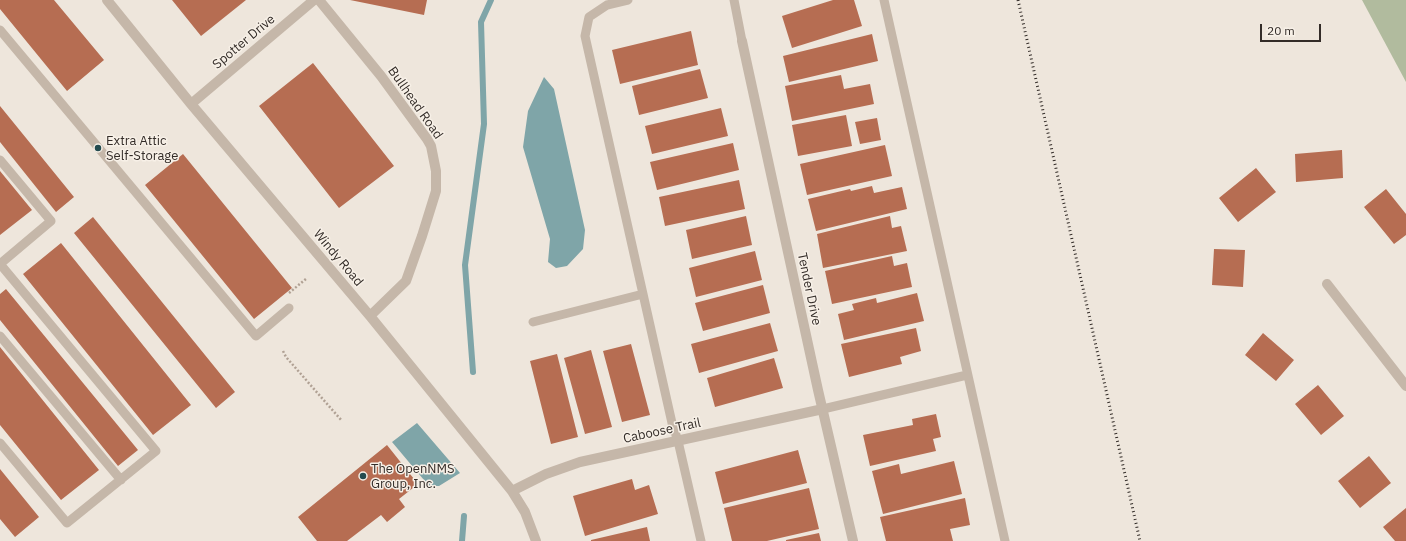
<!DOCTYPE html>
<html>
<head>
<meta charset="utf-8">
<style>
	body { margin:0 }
	#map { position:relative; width:1406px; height:541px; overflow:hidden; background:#eee6dc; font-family:"IBM Plex Sans",sans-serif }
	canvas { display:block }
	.scale { position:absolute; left:1260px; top:24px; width:61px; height:18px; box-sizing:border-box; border:2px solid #332c28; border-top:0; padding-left:5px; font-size:12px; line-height:14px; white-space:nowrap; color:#332c28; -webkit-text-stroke:3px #f7f0e7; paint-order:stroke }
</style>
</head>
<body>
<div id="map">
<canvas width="1406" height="541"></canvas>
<div class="scale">20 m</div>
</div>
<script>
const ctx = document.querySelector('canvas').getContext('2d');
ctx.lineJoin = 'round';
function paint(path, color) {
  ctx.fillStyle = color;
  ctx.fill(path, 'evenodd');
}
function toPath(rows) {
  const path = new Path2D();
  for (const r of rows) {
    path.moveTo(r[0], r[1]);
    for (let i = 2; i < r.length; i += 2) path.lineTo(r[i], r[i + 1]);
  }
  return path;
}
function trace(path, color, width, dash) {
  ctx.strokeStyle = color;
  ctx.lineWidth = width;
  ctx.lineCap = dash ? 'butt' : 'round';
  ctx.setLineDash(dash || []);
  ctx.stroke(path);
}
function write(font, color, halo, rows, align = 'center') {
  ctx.font = font + ' "IBM Plex Sans",sans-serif';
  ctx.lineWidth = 3;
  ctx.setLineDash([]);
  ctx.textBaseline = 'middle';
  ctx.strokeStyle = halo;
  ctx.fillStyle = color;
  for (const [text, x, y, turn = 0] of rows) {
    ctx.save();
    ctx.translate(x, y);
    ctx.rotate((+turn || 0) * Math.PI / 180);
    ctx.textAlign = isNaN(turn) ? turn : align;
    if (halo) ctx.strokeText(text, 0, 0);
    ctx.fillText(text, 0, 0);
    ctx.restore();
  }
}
const green = toPath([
	[1362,0,1406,0,1406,82]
]);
const water = toPath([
	[544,77,554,89,585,230,583,249,567,266,556,268,548,262,550,239,523,147,528,111],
	[417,423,460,473,439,486,429,486,392,442]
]);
const stream = toPath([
	[473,372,465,265,484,124,481,22,491,0],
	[462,541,464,516]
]);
const building = toPath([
	[0,0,54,0,104,60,67,91,0,9],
	[172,0,246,0,201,36],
	[350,0,427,0,424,15],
	[833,0,854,0,862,26,792,48,782,16],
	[691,31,698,65,620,84,612,50],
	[872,34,878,61,789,82,783,56],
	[313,63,394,166,339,208,259,106],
	[700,69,708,98,639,115,632,86],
	[841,75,844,89,870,84,874,104,792,121,785,86],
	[0,106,74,197,56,212,0,142],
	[721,108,728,136,652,154,645,126],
	[846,115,852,146,798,156,792,125],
	[877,118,881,140,860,144,855,122],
	[733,143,739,170,657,190,650,162],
	[885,145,892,176,807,195,800,164],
	[1342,150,1343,178,1296,182,1295,154],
	[183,154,292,288,254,319,145,185],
	[1256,168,1276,192,1238,222,1219,198],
	[0,171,32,210,0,235],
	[739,180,745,209,665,226,659,197],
	[872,186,874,193,902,187,907,209,816,231,808,199,850,189,851,191],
	[1386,189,1406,214,1406,235,1394,244,1364,207],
	[746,216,752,245,692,259,686,230],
	[890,216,892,228,901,226,907,251,823,268,817,234],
	[93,217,235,392,216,408,74,233],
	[61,243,191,405,153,435,23,274],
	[1214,249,1245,250,1243,287,1212,285],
	[755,251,762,280,696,297,689,268],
	[892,256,894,266,907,263,912,287,832,304,825,271],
	[763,285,770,313,703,331,695,303],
	[6,289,138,450,118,466,0,320,0,294],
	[917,293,924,321,844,340,838,314,854,310,852,304,876,298,877,303],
	[770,323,778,351,699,373,691,344],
	[916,328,921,351,900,357,902,364,849,377,841,344],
	[1263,333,1294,360,1276,381,1245,355],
	[631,344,650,415,622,422,603,351],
	[0,347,99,470,61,500,0,425],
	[591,350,612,427,585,434,564,358],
	[557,354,578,437,551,444,530,361],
	[774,358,783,388,715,407,707,378],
	[1318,385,1344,416,1321,435,1295,404],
	[936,414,941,437,933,439,936,451,870,466,863,435,913,425,912,419],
	[387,445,418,484,399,499,405,507,387,522,381,515,347,541,317,541,298,517],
	[798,450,807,483,723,504,715,472],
	[1369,456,1391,483,1360,508,1338,481],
	[954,461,962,494,883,514,872,471,899,464,901,474],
	[0,469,39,517,15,537,0,519],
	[632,479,635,490,649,485,658,514,585,536,573,496],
	[809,488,819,529,767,541,732,541,724,508],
	[965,498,970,525,950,529,953,541,886,541,880,517],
	[1406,508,1406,541,1395,541,1383,527],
	[647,527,650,541,591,541,591,540],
	[819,533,821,541,786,541,786,540]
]);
const path = toPath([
	[289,293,307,278],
	[283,351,286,357,342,421]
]);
const service = toPath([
	[628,0,607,5,589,17,585,36,672,423,678,441,701,541],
	[734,0,742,41],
	[884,0,1005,541],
	[0,30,256,336,289,308],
	[0,160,51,221,0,264],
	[0,264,156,451,67,523,0,443],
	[533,322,643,294],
	[0,336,121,480],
	[823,409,967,375]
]);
const minor = toPath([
	[107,0,191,104,370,316,512,491,525,512,536,541],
	[319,0,381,76,427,139,431,146,436,171,436,191,422,236,406,281,370,316],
	[742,41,818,390,853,541],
	[191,104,314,0],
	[1327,284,1406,386],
	[512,491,546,474,580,462,823,409]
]);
const rail = toPath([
	[1018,0,1140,541]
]);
const markers = [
	[98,148,4,"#234b4f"],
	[363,476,4,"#234b4f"]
];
const streetNames = [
	["Spotter Drive",244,42,-40],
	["Bullhead Road",415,103,55],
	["Windy Road",338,258,50],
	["Tender Drive",809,289,78],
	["Caboose Trail",662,431,-12]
];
const poiNames = [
	["Extra Attic",106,141],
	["Self-Storage",106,156],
	["The OpenNMS",371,469],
	["Group, Inc.",371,484]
];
paint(green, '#b1bb9e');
paint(water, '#7fa5a8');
trace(stream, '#7fa5a8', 6);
paint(building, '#b66d52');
trace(path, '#b0a194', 2.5, [2, 2]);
trace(service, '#c5b7a9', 9);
trace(minor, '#c5b7a9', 10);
trace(rail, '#332c28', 3, [1, 3]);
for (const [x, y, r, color] of markers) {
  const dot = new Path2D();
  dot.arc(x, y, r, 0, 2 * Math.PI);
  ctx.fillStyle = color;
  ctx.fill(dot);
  trace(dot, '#f7f0e7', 1.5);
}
write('13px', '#332c28', '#f7f0e7', streetNames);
write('13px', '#332c28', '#f7f0e7', poiNames, 'left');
</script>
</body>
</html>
